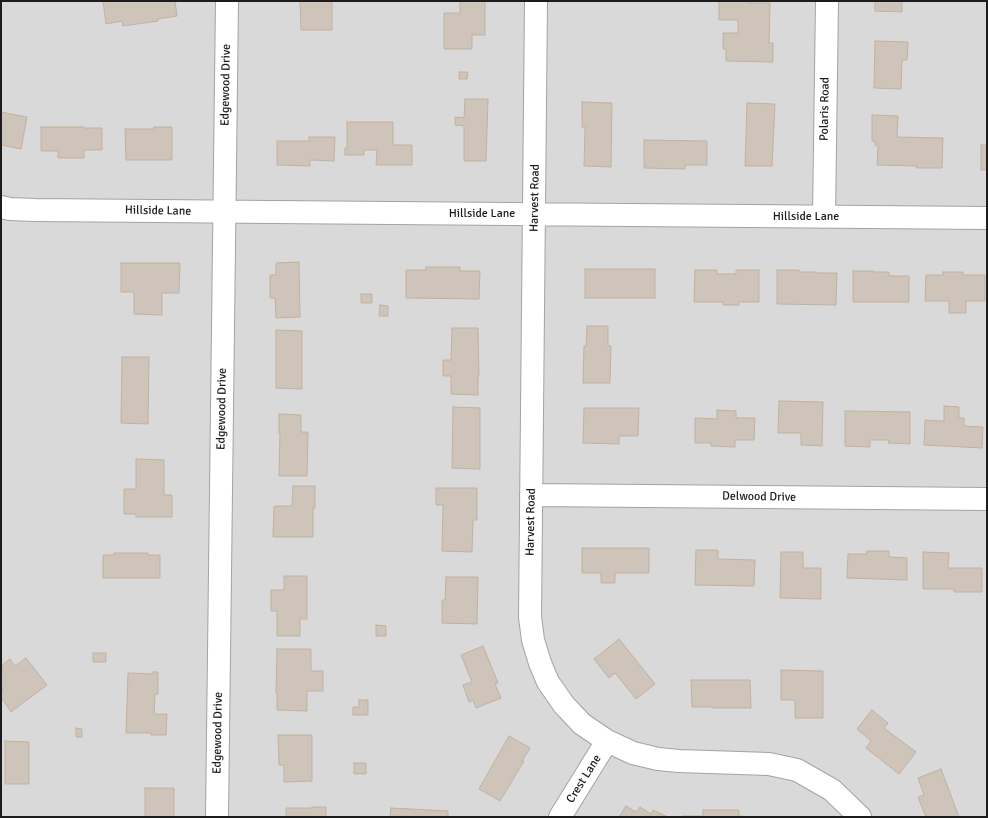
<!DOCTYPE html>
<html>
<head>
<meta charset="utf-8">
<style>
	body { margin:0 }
	#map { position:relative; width:988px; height:818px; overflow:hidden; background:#efebe0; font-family:Signika,sans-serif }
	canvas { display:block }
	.frame { position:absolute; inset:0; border:2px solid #1c1c1c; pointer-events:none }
</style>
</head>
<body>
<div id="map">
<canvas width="988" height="818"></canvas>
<div class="frame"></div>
</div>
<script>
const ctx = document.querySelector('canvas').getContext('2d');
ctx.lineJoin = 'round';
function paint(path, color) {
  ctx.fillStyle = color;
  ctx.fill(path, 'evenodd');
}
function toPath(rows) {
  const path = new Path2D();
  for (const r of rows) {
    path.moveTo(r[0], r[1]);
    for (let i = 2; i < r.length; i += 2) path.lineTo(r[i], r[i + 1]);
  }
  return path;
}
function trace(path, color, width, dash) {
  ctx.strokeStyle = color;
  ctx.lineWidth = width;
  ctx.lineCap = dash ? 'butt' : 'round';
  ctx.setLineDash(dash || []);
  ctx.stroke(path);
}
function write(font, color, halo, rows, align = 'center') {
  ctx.font = font + ' Signika,sans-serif';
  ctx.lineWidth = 3;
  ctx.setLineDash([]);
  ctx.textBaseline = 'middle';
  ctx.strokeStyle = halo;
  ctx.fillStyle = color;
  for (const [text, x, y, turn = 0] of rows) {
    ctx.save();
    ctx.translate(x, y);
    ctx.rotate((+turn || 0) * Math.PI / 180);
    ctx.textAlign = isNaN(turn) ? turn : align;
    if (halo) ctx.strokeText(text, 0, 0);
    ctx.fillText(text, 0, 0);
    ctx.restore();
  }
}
const residential = toPath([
	[1,1,987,1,987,817,1,817]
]);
const building = toPath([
	[103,1,175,1,177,16,158,19,158,21,123,26,122,21,106,24,103,1],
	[300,1,332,1,332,30,301,30,300,1],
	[460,1,485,1,485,35,472,35,472,49,444,49,444,13,460,13,460,1],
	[719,1,749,1,749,3,770,3,769,43,773,43,773,62,726,61,726,49,723,49,723,33,738,33,738,20,719,20,719,1],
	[875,1,902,1,902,12,875,11,875,1],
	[875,41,908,42,907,60,902,60,901,89,874,88,875,41],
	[459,72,468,72,467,79,459,79,459,72],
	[465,99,488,99,486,161,464,161,464,126,455,125,455,117,464,118,465,99],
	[582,102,612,103,611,167,584,166,585,127,582,127,582,102],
	[747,103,775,104,772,166,745,166,747,103],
	[1,112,27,117,21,149,1,145,1,112],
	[872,115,898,116,897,137,943,138,942,168,916,168,917,166,877,165,878,146,875,145,875,141,872,141,872,115],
	[347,122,393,122,393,145,412,145,412,165,376,165,377,150,364,150,364,155,345,155,345,148,347,148,347,122],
	[41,127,84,127,84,128,102,128,102,150,84,150,84,158,58,158,58,151,41,151,41,127],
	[154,127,172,127,172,160,126,160,125,129,154,129,154,127],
	[309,137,335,137,334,161,310,160,310,166,277,165,277,141,309,141,309,137],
	[644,140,707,141,707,165,685,165,685,169,644,168,644,140],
	[981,145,987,145,987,170,981,170,981,145],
	[299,262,300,317,276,318,275,298,270,298,270,275,276,275,276,263,299,262],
	[121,263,180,263,179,293,162,293,162,315,134,314,134,292,121,292,121,263],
	[426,267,460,267,460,271,480,271,479,299,406,298,406,270,426,270,426,267],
	[585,269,655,269,655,298,585,298,585,269],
	[695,270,717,270,717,274,736,274,736,270,759,270,759,302,739,302,739,305,723,305,723,302,694,302,695,270],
	[777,270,799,270,799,272,817,272,817,273,837,273,836,305,777,304,777,270],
	[853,271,874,271,874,272,889,272,889,276,909,276,909,302,853,302,853,271],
	[943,272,963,272,963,275,985,275,985,301,966,301,966,313,949,313,949,301,925,301,926,275,943,275,943,272],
	[361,294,372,294,372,303,361,303,361,294],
	[380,305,388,306,388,316,379,316,380,305],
	[587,326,608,326,608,346,611,346,610,383,583,383,584,346,586,346,587,326],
	[452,328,478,328,479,376,478,376,478,395,451,394,451,376,443,376,443,360,451,360,452,328],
	[276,330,302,331,302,389,276,388,276,330],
	[122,357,149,357,148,424,121,423,122,357],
	[779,401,823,402,822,446,801,445,801,433,778,433,779,401],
	[944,406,959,407,959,418,964,418,964,426,983,427,982,448,924,445,925,420,944,421,944,406],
	[453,407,480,408,480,469,452,468,453,407],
	[584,408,639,408,638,436,619,436,619,444,583,443,584,408],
	[717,410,736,411,736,418,755,418,754,440,735,440,735,447,711,446,711,443,695,443,695,418,717,419,717,410],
	[845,411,910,412,910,444,888,443,889,440,870,440,870,447,845,446,845,411],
	[279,414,301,415,301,432,308,432,307,476,279,476,280,433,279,433,279,414],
	[136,459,164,460,164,495,172,495,172,517,136,517,136,514,124,514,124,489,136,489,136,459],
	[293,486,315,486,315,508,313,508,313,537,273,537,274,506,292,506,293,486],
	[436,488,477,488,477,520,473,520,472,552,442,551,443,505,436,505,436,488],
	[582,548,649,548,649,573,615,573,615,583,601,583,601,573,582,573,582,548],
	[696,550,718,550,718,559,755,560,754,586,695,585,696,550],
	[867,551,889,551,889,557,907,558,907,580,847,578,848,554,866,554,867,551],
	[781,552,803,552,803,568,821,568,821,599,780,598,781,552],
	[923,552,949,553,948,568,982,568,982,592,954,592,954,589,923,589,923,552],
	[114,553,148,553,148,555,160,555,160,578,103,578,103,555,114,555,114,553],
	[284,576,307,576,307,619,300,619,300,636,277,636,277,611,271,611,271,590,284,590,284,576],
	[446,577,478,577,477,624,442,623,442,600,445,600,446,577],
	[376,625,386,626,386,636,376,636,376,625],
	[619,639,655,684,636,699,615,673,609,678,594,659,619,639],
	[483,646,498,683,495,684,501,698,476,708,473,700,469,702,463,685,472,682,461,655,483,646],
	[277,649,311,649,311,671,323,671,323,691,307,691,307,711,277,710,277,693,276,693,277,649],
	[93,653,106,653,106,662,93,662,93,653],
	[26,658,47,685,11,712,1,697,1,692,3,690,1,687,1,666,10,659,15,666,26,658],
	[781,670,823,671,823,718,795,718,795,700,781,700,781,670],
	[153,672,158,672,158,694,155,694,154,714,167,714,166,735,151,735,151,733,126,733,128,673,153,674,153,672],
	[691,680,750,680,751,708,712,708,712,707,692,707,691,680],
	[359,700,368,700,368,715,353,715,353,707,359,707,359,700],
	[872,710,888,723,884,728,916,752,899,774,866,748,871,741,857,729,872,710],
	[76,728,82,729,82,737,76,737,76,728],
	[278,735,312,735,312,781,284,782,284,765,279,765,278,735],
	[509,736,530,748,522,761,524,761,500,801,479,789,509,736],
	[5,741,29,742,29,784,5,784,5,741],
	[354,763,366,763,366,774,354,774,354,763],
	[941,769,959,817,926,817,918,797,924,795,918,778,941,769],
	[145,788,174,788,174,817,145,817,145,788],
	[626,806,636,812,640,807,651,814,653,810,666,816,619,817,626,806],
	[312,807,326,807,326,817,286,817,286,808,312,808,312,807],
	[391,808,448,811,448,817,390,817,391,808],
	[703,810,739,810,739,816,758,817,682,817,682,816,703,816,703,810]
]);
const minor = toPath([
	[536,1,530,617,533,640,540,663,548,682,564,705,582,724,607,741,633,753,658,759,679,761,769,764,797,770,832,790,860,817],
	[1,207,10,209,35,210,987,218],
	[824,217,827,1],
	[531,495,987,499],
	[217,817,227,1],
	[560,817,607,741]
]);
const streetNames = [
	["Edgewood Drive",226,85,-89],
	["Polaris Road",825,109,-89],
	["Harvest Road",535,198,-89],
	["Hillside Lane",158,211,1],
	["Hillside Lane",482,214],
	["Hillside Lane",806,217],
	["Edgewood Drive",222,409,-89],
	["Delwood Drive",759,497,1],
	["Harvest Road",531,522,-89],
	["Edgewood Drive",218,733,-89],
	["Crest Lane",584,779,-58]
];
paint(residential, '#dad9d9');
paint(building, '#cfc4b9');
trace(building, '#c1b2a1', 1);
trace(minor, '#a3a3a3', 24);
trace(minor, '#fff', 22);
write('12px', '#1c1c1c', '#fff', streetNames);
</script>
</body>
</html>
